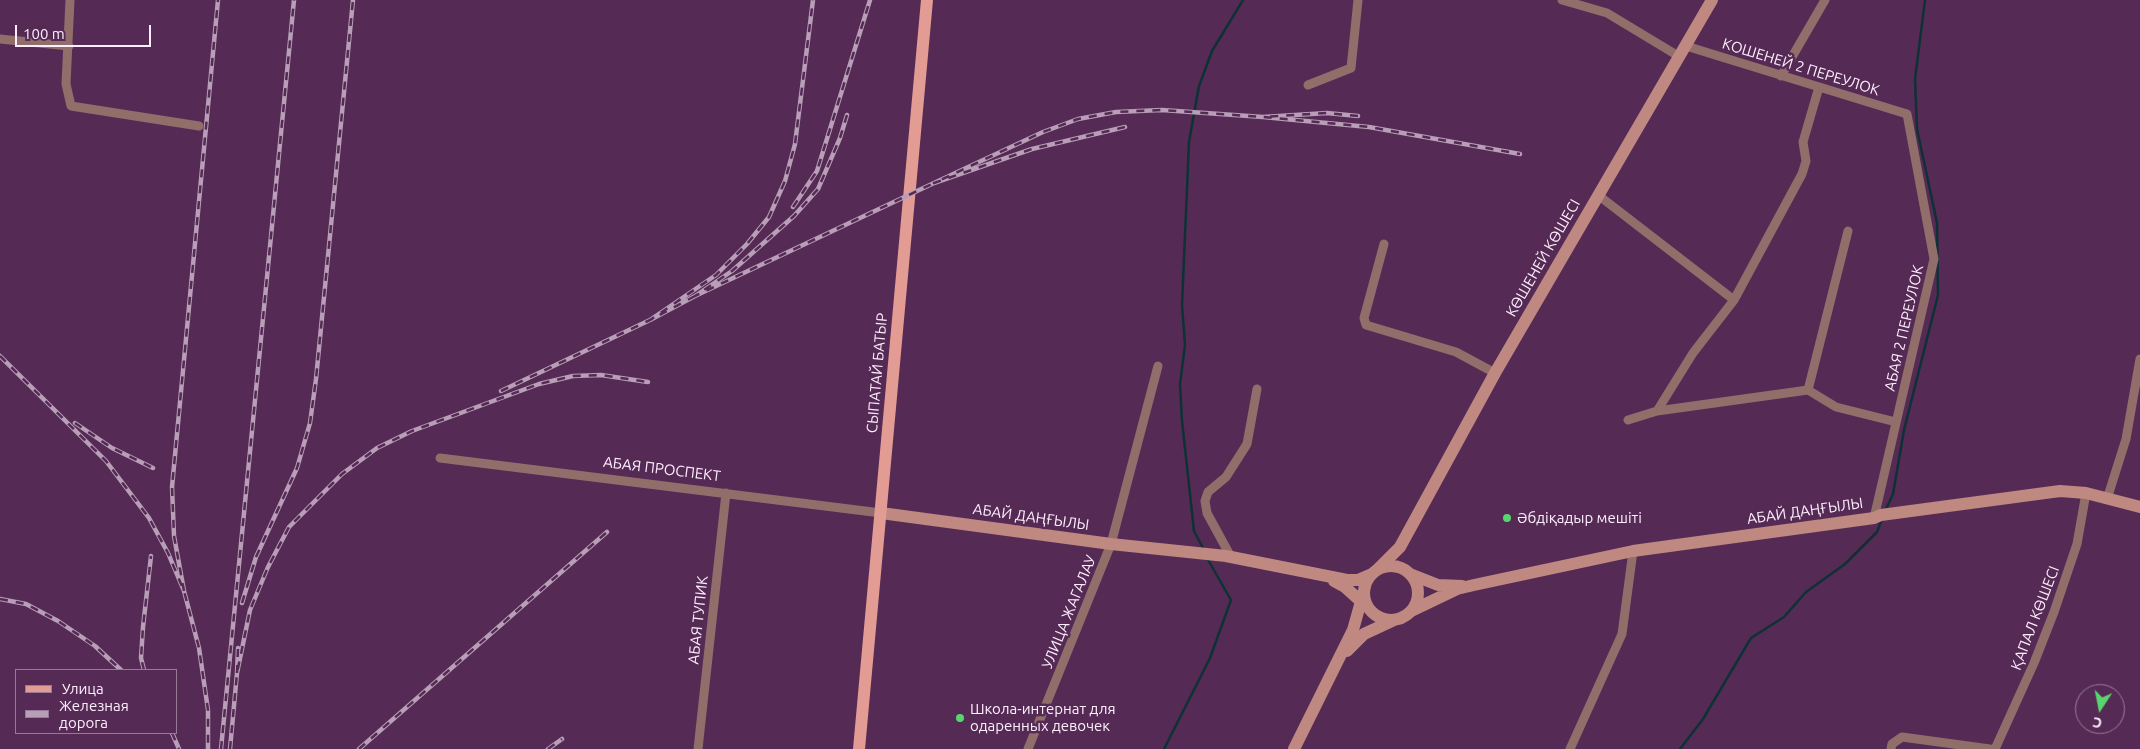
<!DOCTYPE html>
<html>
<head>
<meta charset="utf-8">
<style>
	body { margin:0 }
	#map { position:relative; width:2140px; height:749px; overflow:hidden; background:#552b55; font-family:Ubuntu,sans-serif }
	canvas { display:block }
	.legend { position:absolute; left:15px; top:669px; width:162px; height:65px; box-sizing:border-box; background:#552b55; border:1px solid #997998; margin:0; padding:6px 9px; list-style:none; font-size:15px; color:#feeefd }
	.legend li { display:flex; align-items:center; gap:10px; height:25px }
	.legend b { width:25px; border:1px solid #997998 }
	.north { position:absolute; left:2075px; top:684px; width:50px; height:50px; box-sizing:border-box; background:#552b55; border:1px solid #997998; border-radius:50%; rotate:191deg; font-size:14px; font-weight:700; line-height:20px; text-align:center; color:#feeefd }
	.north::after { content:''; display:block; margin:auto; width:18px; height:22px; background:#59d56f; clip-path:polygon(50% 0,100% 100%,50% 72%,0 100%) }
	.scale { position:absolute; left:15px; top:25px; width:136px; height:22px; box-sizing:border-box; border:2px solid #feeefd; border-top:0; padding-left:6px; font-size:15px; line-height:18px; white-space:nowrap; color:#feeefd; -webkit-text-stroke:4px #552b55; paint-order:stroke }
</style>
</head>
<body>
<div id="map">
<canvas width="2140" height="749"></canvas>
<ul class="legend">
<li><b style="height:6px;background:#e39c93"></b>Улица</li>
<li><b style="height:6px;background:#b99eb8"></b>Железная дорога</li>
</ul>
<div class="north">С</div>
<div class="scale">100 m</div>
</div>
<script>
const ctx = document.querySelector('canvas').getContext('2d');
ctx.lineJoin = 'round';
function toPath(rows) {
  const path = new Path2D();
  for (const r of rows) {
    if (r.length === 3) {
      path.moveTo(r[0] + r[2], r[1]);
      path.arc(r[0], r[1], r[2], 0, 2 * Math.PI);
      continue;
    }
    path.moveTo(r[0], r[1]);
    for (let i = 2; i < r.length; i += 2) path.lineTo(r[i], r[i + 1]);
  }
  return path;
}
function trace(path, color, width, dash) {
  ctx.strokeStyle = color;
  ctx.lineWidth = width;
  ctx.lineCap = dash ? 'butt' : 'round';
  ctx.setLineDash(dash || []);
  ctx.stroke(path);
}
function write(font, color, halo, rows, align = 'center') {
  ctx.font = font + ' Ubuntu,sans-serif';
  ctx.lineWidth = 5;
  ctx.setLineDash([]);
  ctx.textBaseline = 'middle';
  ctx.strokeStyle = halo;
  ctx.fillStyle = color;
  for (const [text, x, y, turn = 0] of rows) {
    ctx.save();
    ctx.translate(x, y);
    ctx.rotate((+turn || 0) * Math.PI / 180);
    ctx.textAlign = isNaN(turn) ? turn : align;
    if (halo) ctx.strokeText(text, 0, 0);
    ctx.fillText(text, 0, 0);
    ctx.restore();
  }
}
const stream = toPath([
	[1886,509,1893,494,1904,430,1938,295,1937,223,1917,129,1915,79,1925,0],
	[1204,550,1194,531,1182,421,1180,384,1185,345,1182,305,1189,142,1199,86,1212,51,1243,0],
	[1164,749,1210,658,1231,600,1207,558],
	[1680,749,1703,719,1751,638,1784,617,1806,592,1845,564,1877,532,1882,519]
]);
const minor = toPath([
	[70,0,66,84,71,106,199,126],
	[1562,0,1607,13,1680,57],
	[0,39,69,46],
	[1686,46,1907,114,1934,259,1874,518],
	[1781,76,1825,0],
	[1308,85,1351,68,1358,0],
	[1598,195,1734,300],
	[1384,244,1364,318,1366,325,1456,352,1495,373],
	[1808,390,1848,231],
	[1657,411,1693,353,1734,300,1802,174,1806,161,1803,142,1819,87],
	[1628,420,1657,411,1808,390,1836,407,1896,422],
	[440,458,881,513],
	[2107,499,2126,439,2140,359],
	[1231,557,1207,513,1205,501,1208,492,1226,477,1247,444,1257,389],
	[698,749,726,493],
	[1028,749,1111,544,1158,366],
	[1570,749,1622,634,1633,551],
	[1891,749,1892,744,1902,737,1990,749],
	[1995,749,2034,663,2054,612,2077,544,2086,493]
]);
const secondary = toPath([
	[881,513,1111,544,1226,556,1347,580,1358,580,1372,574],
	[1391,593,27],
	[1378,569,1400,547,1495,373,1712,0],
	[1410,574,1438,585,1462,586],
	[1334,581,1345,587,1366,606],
	[1411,611,1457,589,1474,585,1633,551,1874,518,1881,515,2060,491,2086,493,2140,507],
	[1347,651,1364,634,1394,620],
	[1294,749,1353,630,1365,587]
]);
const primary = toPath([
	[859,749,927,0]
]);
const rail = toPath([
	[847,115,840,138,818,189,794,216,732,271,695,296,934,183],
	[1358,116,1327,113,1263,117,1369,127,1520,154],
	[1125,127,1032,149,934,183,1043,132,1078,119,1116,112,1162,110,1263,117],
	[793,207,817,171,870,0],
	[695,296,650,320,716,275,747,244,769,217,785,181,795,144,813,0],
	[0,356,106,461,149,518,168,553,184,591,199,648,208,710,208,749],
	[501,391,650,320],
	[75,423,112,448,153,468],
	[184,591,174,536,172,487,218,0],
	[0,599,26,604,58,621,95,646,121,670],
	[242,603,256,557,297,468,310,423,316,379,353,0],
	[144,670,141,658,143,627,151,556],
	[237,673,238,648],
	[172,733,179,749],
	[221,749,294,0],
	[230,749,237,673,250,610,268,567,289,527,342,474,377,448,412,431,539,384,573,376,601,375,648,382],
	[359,749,607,532],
	[548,749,562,739]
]);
const markers = [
	[1507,518,5,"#59d56f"],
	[960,718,5,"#59d56f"]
];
const streetNames = [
	["КОШЕНЕЙ 2 ПЕРЕУЛОК",1801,67,17],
	["КӨШЕНЕЙ КӨШЕСІ",1543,258,-60],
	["АБАЯ 2 ПЕРЕУЛОК",1904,328,-77],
	["СЫПАТАЙ БАТЫР",877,373,-85],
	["АБАЯ ПРОСПЕКТ",662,469,7],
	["АБАЙ ДАҢҒЫЛЫ",1805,511,-8],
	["АБАЙ ДАҢҒЫЛЫ",1031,517,8],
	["УЛИЦА ЖАГАЛАУ",1069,612,-68],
	["ҚАПАЛ КӨШЕСІ",2035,618,-69],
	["АБАЯ ТУПИК",698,620,-84]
];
const poiNames = [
	["Әбдіқадыр мешіті",1517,518],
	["Школа-интернат для",970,709],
	["одаренных девочек",970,726]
];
trace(stream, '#0e3136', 2.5);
trace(minor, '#916e6a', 9);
trace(secondary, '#bf8881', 12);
trace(primary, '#e39c93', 12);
trace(rail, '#b99eb8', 4.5);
trace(rail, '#552b55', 2.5, [8]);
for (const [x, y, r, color] of markers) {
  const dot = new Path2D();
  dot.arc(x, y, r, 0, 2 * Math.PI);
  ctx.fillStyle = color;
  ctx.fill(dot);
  trace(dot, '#552b55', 2);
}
write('15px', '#feeefd', '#552b55', streetNames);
write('15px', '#feeefd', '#552b55', poiNames, 'left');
</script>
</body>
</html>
